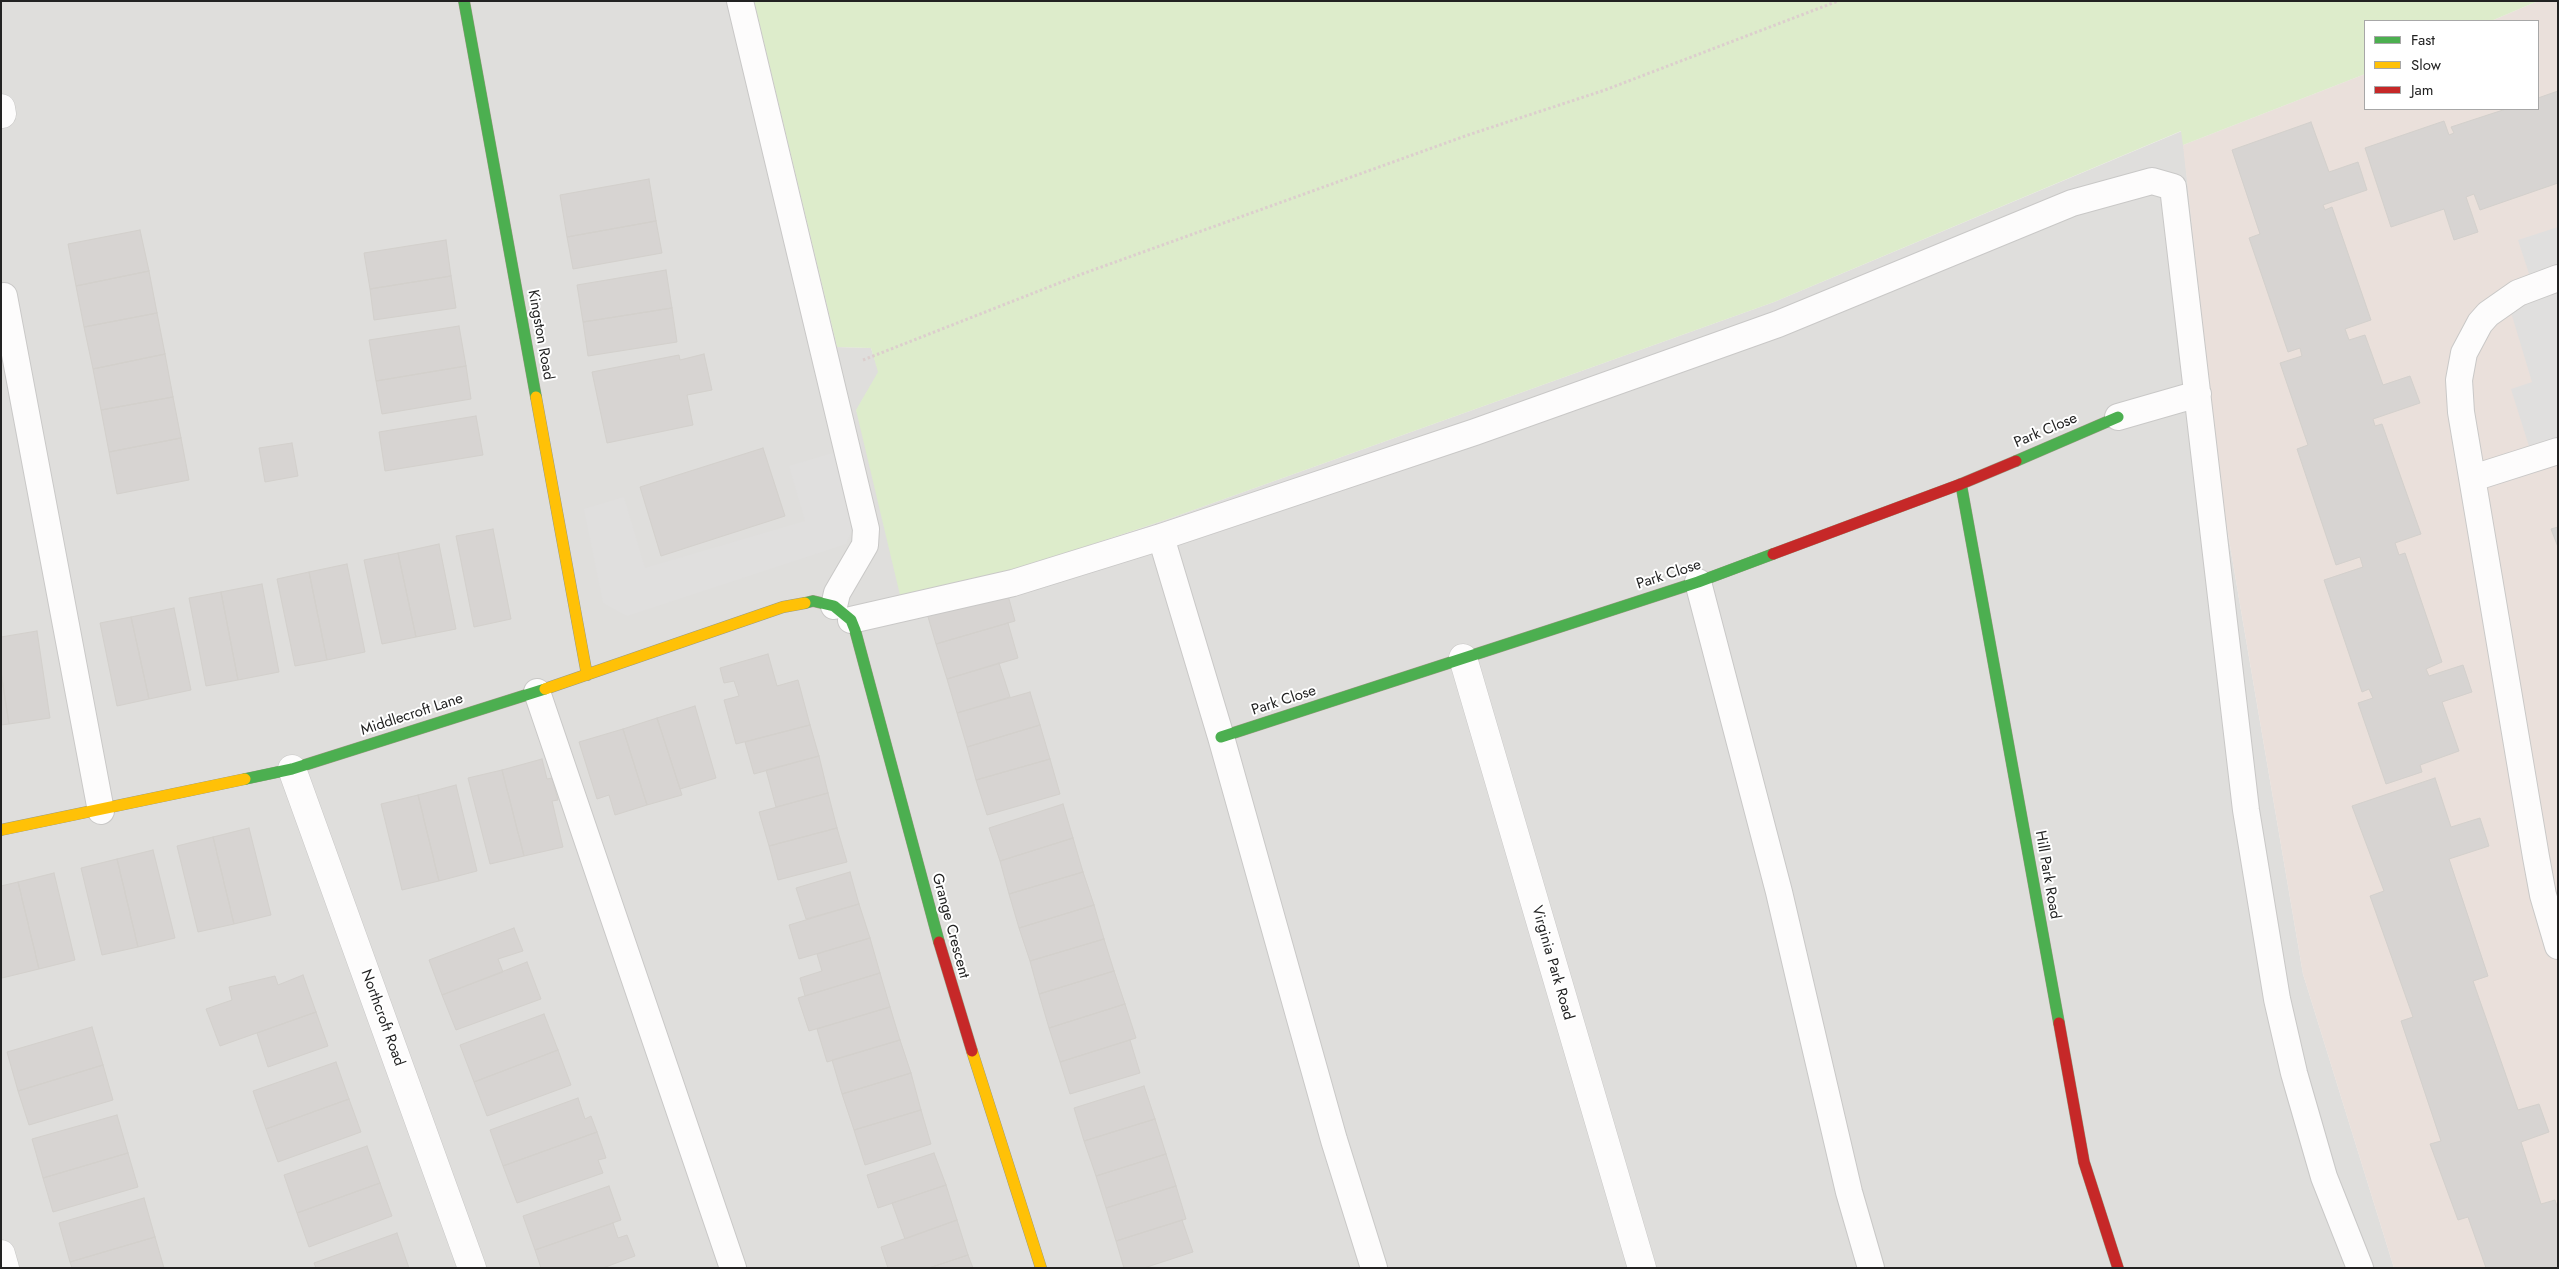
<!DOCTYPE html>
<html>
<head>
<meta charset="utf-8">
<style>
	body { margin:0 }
	#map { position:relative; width:2559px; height:1269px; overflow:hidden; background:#f0eeeb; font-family:Jost,sans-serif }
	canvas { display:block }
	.frame { position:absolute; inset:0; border:2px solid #222; pointer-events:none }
	.legend { position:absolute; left:2364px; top:20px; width:175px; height:90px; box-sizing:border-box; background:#fff; border:1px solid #a7a7a7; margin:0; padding:6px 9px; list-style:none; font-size:15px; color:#222 }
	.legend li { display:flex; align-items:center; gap:10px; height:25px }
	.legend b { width:25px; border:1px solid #a7a7a7 }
</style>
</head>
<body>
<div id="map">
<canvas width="2559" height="1269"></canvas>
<div class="frame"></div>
<ul class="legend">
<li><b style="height:6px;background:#4caf50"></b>Fast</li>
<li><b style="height:6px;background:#ffc107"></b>Slow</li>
<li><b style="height:6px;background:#c62828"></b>Jam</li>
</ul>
</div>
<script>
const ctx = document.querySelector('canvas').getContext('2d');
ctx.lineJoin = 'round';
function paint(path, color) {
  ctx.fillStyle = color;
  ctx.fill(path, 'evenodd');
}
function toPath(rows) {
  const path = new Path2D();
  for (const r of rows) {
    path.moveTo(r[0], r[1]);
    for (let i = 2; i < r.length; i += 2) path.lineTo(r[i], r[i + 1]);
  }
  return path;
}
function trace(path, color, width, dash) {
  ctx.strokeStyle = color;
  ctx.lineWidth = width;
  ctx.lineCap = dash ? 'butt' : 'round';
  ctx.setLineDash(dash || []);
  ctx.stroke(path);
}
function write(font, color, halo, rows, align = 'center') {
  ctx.font = font + ' Jost,sans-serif';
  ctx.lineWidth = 4;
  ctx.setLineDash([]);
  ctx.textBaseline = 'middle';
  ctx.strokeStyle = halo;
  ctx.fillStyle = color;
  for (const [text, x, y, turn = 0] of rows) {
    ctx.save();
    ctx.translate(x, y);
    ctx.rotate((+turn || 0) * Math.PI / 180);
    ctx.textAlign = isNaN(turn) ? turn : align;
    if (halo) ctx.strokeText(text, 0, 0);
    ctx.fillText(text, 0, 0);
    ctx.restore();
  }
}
const residential = toPath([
	[1,1,754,1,837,347,871,348,879,372,856,411,1018,569,1171,518,1774,302,2182,131,2221,493,2303,974,2394,1268,1,1268]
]);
const military = toPath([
	[2538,1,2558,1,2558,1268,2394,1268,2303,974,2221,493,2183,145,2365,74,2365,109,2538,109,2538,21,2491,21]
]);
const grass = toPath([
	[754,1,2538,1,2491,21,2365,21,2365,74,2183,145,2181,131,1774,302,1171,518,1018,569,900,595,856,410,878,372,871,348,837,347]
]);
const parking = toPath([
	[2558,227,2558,451,2533,459,2511,389,2532,382,2507,299,2533,286,2518,240],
	[836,452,856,523,846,544,627,616,603,603,584,509,624,497,645,568,805,521,789,466]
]);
const building = toPath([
	[2558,91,2558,183,2480,210,2474,194,2466,197,2478,232,2454,240,2444,209,2391,227,2365,148,2444,121,2449,135,2454,133,2451,127,2506,109,2538,109,2538,98,2558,91],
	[2311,122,2329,172,2358,162,2367,190,2323,205,2325,210,2332,207,2371,320,2345,329,2349,340,2365,335,2383,385,2410,376,2420,403,2373,419,2375,426,2382,424,2421,534,2395,543,2399,555,2405,553,2442,662,2426,669,2429,676,2463,665,2472,692,2442,702,2459,751,2420,765,2422,772,2386,784,2358,703,2373,698,2369,689,2362,692,2324,580,2363,567,2360,557,2336,565,2297,449,2308,445,2280,363,2302,356,2300,348,2288,352,2249,238,2260,234,2232,150,2311,122],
	[649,179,656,221,567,237,560,195,649,179],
	[656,221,662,253,573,269,567,237,656,221],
	[140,230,149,271,76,286,68,244,140,230],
	[446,240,451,276,370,289,364,253,446,240],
	[666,270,672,308,583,322,577,285,666,270],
	[149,271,157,313,84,327,76,286,149,271],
	[451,276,456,308,374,320,370,289,451,276],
	[672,308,677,342,588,356,583,322,672,308],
	[157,313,165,354,93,369,84,327,157,313],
	[459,326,466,366,376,381,369,340,459,326],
	[165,354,173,397,101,410,93,369,165,354],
	[704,354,712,390,687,395,693,425,607,443,592,372,679,355,680,360,704,354],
	[466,366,471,399,382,414,376,381,466,366],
	[173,397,181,438,109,452,101,410,173,397],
	[476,416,483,455,385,471,379,432,476,416],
	[181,438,189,480,117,494,109,452,181,438],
	[292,443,298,476,265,482,259,448,292,443],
	[763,448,785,516,661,556,640,487,763,448],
	[2558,527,2558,547,2551,529,2558,527],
	[493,529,511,619,474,627,456,536,493,529],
	[439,544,456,629,416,637,398,553,439,544],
	[398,553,416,637,382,644,364,560,398,553],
	[347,564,365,652,327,660,309,572,347,564],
	[309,572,327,660,295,666,277,579,309,572],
	[262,584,279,672,238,680,221,592,262,584],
	[1006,588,1015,621,936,644,926,610,1006,588],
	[221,592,238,680,206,686,189,598,221,592],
	[174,608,191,690,149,699,131,617,174,608],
	[131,617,149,699,117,706,100,623,131,617],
	[1008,623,1018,658,947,679,936,644,1008,623],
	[37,631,50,718,9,724,1,672,1,637,37,631],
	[768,654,777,686,798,680,810,725,736,744,724,700,739,696,734,681,724,683,720,668,768,654],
	[999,663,1010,697,957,713,947,679,999,663],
	[1,672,9,724,1,725,1,672],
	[1030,692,1040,725,967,747,957,713,1030,692],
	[695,706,716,778,680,789,657,718,695,706],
	[657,718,682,795,647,805,623,729,657,718],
	[810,725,819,756,754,774,745,742,810,725],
	[1040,725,1050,759,976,780,967,747,1040,725],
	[623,729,647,805,615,815,609,795,597,799,579,742,623,729],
	[819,756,828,793,776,807,766,770,819,756],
	[542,759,547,779,552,778,558,800,552,801,563,847,524,856,502,770,542,759],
	[1050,759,1060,794,987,815,976,780,1050,759],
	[502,770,524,856,490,864,468,778,502,770],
	[2435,778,2451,827,2480,818,2489,846,2449,859,2488,976,2473,981,2518,1110,2539,1104,2549,1132,2521,1142,2541,1204,2555,1200,2558,1209,2558,1268,2486,1268,2468,1217,2458,1220,2430,1144,2441,1141,2401,1021,2413,1017,2370,896,2384,891,2352,806,2435,778],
	[456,785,477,871,439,881,418,795,456,785],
	[828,793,837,828,769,846,759,812,828,793],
	[418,795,439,881,402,890,381,804,418,795],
	[1063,804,1073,838,1000,861,989,828,1063,804],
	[249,828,271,915,234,924,213,837,249,828],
	[837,828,847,862,778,880,769,846,837,828],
	[213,837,234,924,198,932,177,846,213,837],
	[1073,838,1083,872,1009,894,1000,861,1073,838],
	[153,850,175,938,138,947,117,859,153,850],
	[117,859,138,947,102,955,81,868,117,859],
	[850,872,859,904,806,919,796,888,850,872],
	[1083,872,1094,905,1019,928,1009,894,1083,872],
	[54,873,75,960,39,969,18,882,54,873],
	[18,882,39,969,2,978,1,886,18,882],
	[859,904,870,938,799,959,789,925,859,904],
	[1094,905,1104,939,1030,961,1019,928,1094,905],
	[514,928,523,951,498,959,503,972,442,995,429,960,514,928],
	[870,938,880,973,805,996,800,978,822,971,817,954,870,938],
	[1104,939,1114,971,1039,994,1030,961,1104,939],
	[527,962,541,999,456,1030,442,995,527,962],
	[1114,971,1125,1004,1049,1028,1039,994,1114,971],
	[880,973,890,1007,809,1031,798,998,880,973],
	[303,975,316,1012,220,1046,206,1009,232,1000,229,987,275,976,278,985,303,975],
	[1125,1004,1136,1038,1060,1062,1049,1028,1125,1004],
	[890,1007,900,1040,827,1062,817,1029,890,1007],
	[316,1012,328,1046,268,1067,257,1033,316,1012],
	[544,1014,558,1050,474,1082,460,1045,544,1014],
	[92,1027,103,1065,18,1091,7,1052,92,1027],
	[900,1040,911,1073,842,1094,832,1060,900,1040],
	[1130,1040,1140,1073,1070,1094,1060,1062,1130,1040],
	[558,1050,571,1085,487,1116,474,1082,558,1050],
	[336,1062,349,1099,266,1129,253,1091,336,1062],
	[103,1065,113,1100,29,1125,18,1091,103,1065],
	[911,1073,921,1110,854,1130,842,1094,911,1073],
	[1144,1086,1155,1119,1084,1141,1074,1108,1144,1086],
	[578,1098,585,1119,591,1116,597,1132,503,1166,490,1130,578,1098],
	[349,1099,361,1132,278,1162,266,1129,349,1099],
	[921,1110,931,1144,865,1165,854,1130,921,1110],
	[117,1115,128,1153,43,1178,32,1139,117,1115],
	[1155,1119,1166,1154,1096,1176,1084,1141,1155,1119],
	[597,1132,606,1158,598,1160,603,1173,517,1203,503,1166,597,1132],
	[367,1146,380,1183,297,1213,284,1175,367,1146],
	[128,1153,138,1187,53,1212,43,1178,128,1153],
	[934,1153,946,1185,878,1208,867,1175,934,1153],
	[1166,1154,1176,1186,1106,1208,1096,1176,1166,1154],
	[380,1183,392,1216,309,1247,297,1213,380,1183],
	[946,1185,957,1220,905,1239,892,1203,946,1185],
	[609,1186,621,1220,535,1250,523,1216,609,1186],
	[1176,1186,1186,1219,1116,1241,1106,1208,1176,1186],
	[144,1198,155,1237,70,1262,59,1223,144,1198],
	[957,1220,968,1255,929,1268,888,1268,881,1247,957,1220],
	[1182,1220,1193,1252,1144,1268,1124,1268,1116,1241,1182,1220],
	[613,1223,618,1238,627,1235,635,1256,603,1268,541,1268,535,1250,613,1223],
	[397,1233,409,1268,316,1268,314,1263,397,1233],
	[155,1237,164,1268,72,1268,70,1262,155,1237],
	[968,1255,973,1268,929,1268,968,1255]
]);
const path = toPath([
	[863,360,1082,274,1468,135,1605,90,1838,1]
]);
const lane = toPath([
	[740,1,866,529,865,545,837,593,834,606],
	[2558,278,2518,293,2488,314,2480,323,2464,353,2459,380,2461,412,2536,857,2543,895,2558,946],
	[4,296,101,811],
	[2118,417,2198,394],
	[2473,478,2558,451],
	[1161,537,1221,737,1334,1140,1374,1268],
	[1698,582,1779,892,1849,1192,1871,1268],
	[851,620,1013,583,1161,537,1475,432,1778,324,2072,203,2152,181,2173,187,2246,810,2277,999,2294,1073,2324,1177,2360,1268],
	[537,692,733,1268]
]);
const street = toPath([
	[1,108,2,114],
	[1463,658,1642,1268],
	[292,769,472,1268],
	[1,1254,5,1268]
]);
const fast = toPath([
	[464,1,536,397],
	[2016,461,2118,417],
	[1961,484,2059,1023],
	[805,603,813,601,834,606,851,620,855,630,939,942],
	[1221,737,1698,582,1773,554],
	[245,779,292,769,545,689]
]);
const slow = toPath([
	[536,397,587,675],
	[545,689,783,607,805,603],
	[1,830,245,779],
	[972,1051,1041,1268]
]);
const jam = toPath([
	[1773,554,1961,484,2016,461],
	[939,942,972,1051],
	[2059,1023,2084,1162,2118,1268]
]);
const streetNames = [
	["Kingston Road",540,335,80],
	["Park Close",2046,431,-23],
	["Park Close",1669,575,-18],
	["Park Close",1284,701,-18],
	["Middlecroft Lane",412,715,-18],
	["Hill Park Road",2047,875,80],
	["Grange Crescent",950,926,75],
	["Virginia Park Road",1552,963,74],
	["Northcroft Road",382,1018,70]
];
paint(residential, '#dfdedc');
paint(military, '#eae0db');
paint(grass, '#ddeccb');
paint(parking, '#e0dfde');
paint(building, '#d7d4d2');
trace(building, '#d3d0cc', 1);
trace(lane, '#c9c8c7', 28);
trace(street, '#c9c8c7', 29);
trace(fast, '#999a82', 12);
trace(slow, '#999a82', 12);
trace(jam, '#999a82', 12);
trace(path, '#dccecd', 3, [2.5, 2.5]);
trace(lane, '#fdfcfc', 26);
trace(street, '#fdfcfc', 28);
trace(fast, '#4caf50', 11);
trace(slow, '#ffc107', 11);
trace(jam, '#c62828', 11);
write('15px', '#222', '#fff', streetNames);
</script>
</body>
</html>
